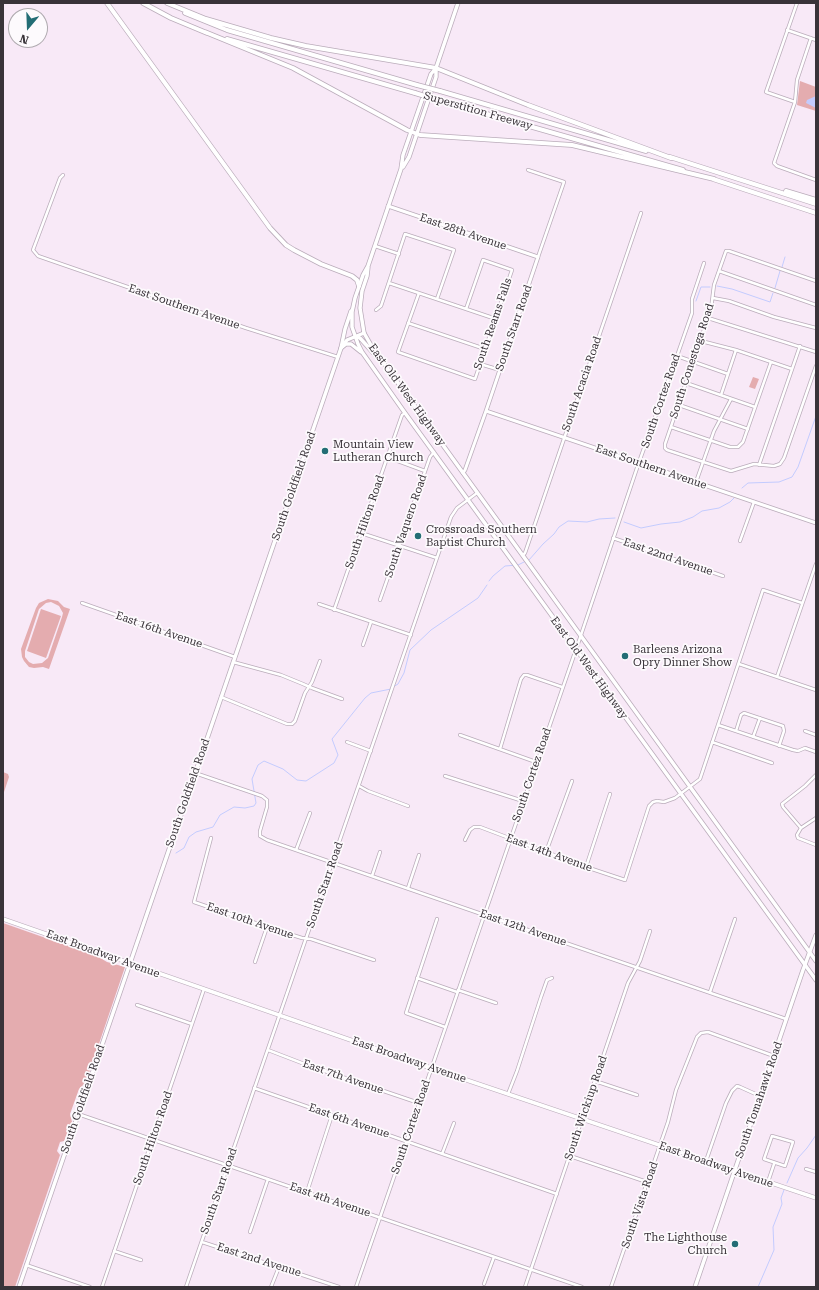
<!DOCTYPE html>
<html>
<head>
<meta charset="utf-8">
<style>
	body { margin:0 }
	#map { position:relative; width:819px; height:1290px; overflow:hidden; background:#f8e9f7; font-family:"Roboto Serif",serif }
	canvas { display:block }
	.frame { position:absolute; inset:0; border:4px solid #393339; pointer-events:none }
	.north { position:absolute; left:8px; top:8px; width:40px; height:40px; box-sizing:border-box; background:#fdfafd; border:1px solid #afaaaf; border-radius:50%; rotate:199deg; font-size:11px; font-weight:700; line-height:16px; text-align:center; color:#393339 }
	.north::after { content:''; display:block; margin:auto; width:14px; height:18px; background:#236d75; clip-path:polygon(50% 0,100% 100%,50% 72%,0 100%) }
</style>
</head>
<body>
<div id="map">
<canvas width="819" height="1290"></canvas>
<div class="frame"></div>
<div class="north">N</div>
</div>
<script>
const ctx = document.querySelector('canvas').getContext('2d');
ctx.lineJoin = 'round';
function paint(path, color) {
  ctx.fillStyle = color;
  ctx.fill(path, 'evenodd');
}
function toPath(rows) {
  const path = new Path2D();
  for (const r of rows) {
    path.moveTo(r[0], r[1]);
    for (let i = 2; i < r.length; i += 2) path.lineTo(r[i], r[i + 1]);
  }
  return path;
}
function trace(path, color, width, dash) {
  ctx.strokeStyle = color;
  ctx.lineWidth = width;
  ctx.lineCap = dash ? 'butt' : 'round';
  ctx.setLineDash(dash || []);
  ctx.stroke(path);
}
function write(font, color, halo, rows, align = 'center') {
  ctx.font = font + ' "Roboto Serif",serif';
  ctx.lineWidth = 3.5;
  ctx.setLineDash([]);
  ctx.textBaseline = 'middle';
  ctx.strokeStyle = halo;
  ctx.fillStyle = color;
  for (const [text, x, y, turn = 0] of rows) {
    ctx.save();
    ctx.translate(x, y);
    ctx.rotate((+turn || 0) * Math.PI / 180);
    ctx.textAlign = isNaN(turn) ? turn : align;
    if (halo) ctx.strokeText(text, 0, 0);
    ctx.fillText(text, 0, 0);
    ctx.restore();
  }
}
const green = toPath([
	[800,81,816,87,816,111,797,105],
	[753,377,759,379,755,389,749,387],
	[48,599,58,601,64,607,70,609,49,669,43,667,34,668,29,667,24,661,22,657,21,649,36,608,39,603],
	[51,602,59,606,63,613,62,617,48,658,42,663,33,664,29,662,25,657,25,651,39,609,46,603],
	[41,609,61,616,46,658,27,651],
	[3,772,8,774,9,777,3,795],
	[3,923,97,956,107,962,125,967,86,1082,79,1089,70,1114,72,1122,64,1141,60,1142,57,1151,60,1155,15,1287,3,1287]
]);
const water = toPath([
	[816,96,816,108,806,103,807,100]
]);
const stream = toPath([
	[782,267,785,257],
	[717,286,732,289,770,302,773,293],
	[775,288,780,271],
	[696,301,701,287,710,287],
	[742,488,748,483,779,482,792,477,798,467,816,416],
	[624,522,641,528,661,524,680,522,693,517,702,511,719,508,730,502,734,498],
	[529,560,543,544,554,534,559,527,568,521,587,522,599,519,615,518],
	[489,581,493,576,505,566,518,565,526,561],
	[393,687,398,684,404,673,410,650,431,630,478,598,487,585],
	[176,853,184,848,189,837,196,832,213,827,220,815,234,807,245,808,254,806,256,803,252,779,258,765,264,761,283,769,297,780,306,781,334,763,338,755,332,739,365,698,371,693,391,689],
	[787,1183,798,1158,807,1148,816,1135],
	[758,1287,774,1250,773,1227,782,1204,781,1198,784,1190]
]);
const minor = toPath([
	[787,30,816,40],
	[811,38,797,80,795,102,774,163,777,166,816,180],
	[795,102,766,92,797,3],
	[528,170,564,182,538,257],
	[63,175,60,178,33,250,38,256,246,328,338,357],
	[375,246,399,254],
	[719,271,816,305],
	[816,281,729,251,726,251,714,285,711,309,665,444,665,448,667,450,731,471,754,464,774,466,780,464,784,458,816,366],
	[389,283,496,319],
	[419,293,398,352,475,379,512,270,483,260,466,309],
	[713,298,729,301,774,317,816,328],
	[376,310,381,306,405,234,454,250,437,299],
	[708,318,816,352],
	[408,323,485,349],
	[701,341,736,350,792,369],
	[677,356,728,374],
	[480,364,500,370],
	[686,383,755,407],
	[721,395,736,350],
	[679,405,748,429],
	[671,427,730,447,738,447,743,442,771,362],
	[387,457,425,471],
	[759,465,800,346],
	[696,482,714,431,731,399],
	[361,533,437,558],
	[613,538,723,576],
	[740,541,754,502],
	[523,555,525,553,641,213],
	[380,600,430,457,434,452],
	[82,603,235,657],
	[319,604,411,635],
	[334,610,402,415,405,413],
	[363,645,371,622],
	[233,662,281,675,303,684,312,688,342,699],
	[739,664,816,690],
	[777,677,816,564],
	[221,697,287,724,292,724,295,721,305,693,312,682,320,661],
	[718,725,793,750,798,751,805,748,816,752],
	[736,731,741,715,744,713,783,726,784,731,779,746],
	[805,731,816,735],
	[460,735,536,762],
	[753,737,760,718],
	[347,742,371,751],
	[712,742,772,763],
	[500,749,521,679,524,675,527,675,562,687],
	[195,773,262,796,267,800,267,807,260,831,260,836,267,840,786,1019],
	[445,776,523,801],
	[359,786,368,791,408,806],
	[816,818,801,828,797,835,798,838,816,845],
	[801,828,783,807,782,804,805,786,816,775],
	[211,838,194,902,267,927,302,938,311,939,374,960],
	[465,840,470,830,474,827,480,827,586,867,625,880,649,806,653,802,657,801,664,802,675,798,700,779,763,590,802,603],
	[296,850,310,813],
	[546,852,572,781],
	[586,867,610,794],
	[372,876,380,852],
	[408,888,419,855],
	[437,919,406,1013,445,1027],
	[255,962,267,927],
	[417,978,457,992],
	[458,990,496,1003],
	[710,992,735,919],
	[137,1005,192,1024],
	[268,1050,307,1065,419,1103],
	[595,1081,637,1095],
	[254,1088,557,1194],
	[508,1094,517,1071,541,997,547,980,552,978],
	[78,1114,582,1287],
	[772,1136,793,1142,785,1166,764,1159,772,1136],
	[442,1154,454,1123],
	[570,1156,647,1182],
	[706,1161,726,1103,732,1091,737,1086,740,1087,760,1096],
	[806,1169,816,1172],
	[768,1182,774,1164],
	[307,1192,332,1115],
	[250,1232,268,1179],
	[202,1242,339,1287],
	[114,1251,141,1260],
	[26,1265,90,1287],
	[484,1284,494,1257],
	[102,1287,204,989],
	[186,1287,451,517,457,508,477,493],
	[271,1287,279,1267],
	[356,1287,582,632,638,465,677,356,692,313,692,299,704,263],
	[525,1287,628,983,640,961,650,931],
	[611,1287,668,1122,676,1090,697,1037,701,1033,708,1032,774,1056]
]);
const tertiary = toPath([
	[388,206,538,257,486,411,465,470,463,473],
	[486,411,816,523]
]);
const secondary = toPath([
	[436,68,458,3],
	[3,919,431,1068,816,1198],
	[19,1287,341,348,347,340,364,333],
	[695,1287,803,970,816,935]
]);
const primary = toPath([
	[436,68,431,74,403,155,401,169,368,266,363,275,355,298,352,312,352,327,358,344,362,352,405,413,816,980],
	[403,167,409,157,436,77,436,68],
	[368,267,367,276,362,291,360,308,364,333,372,347,816,961],
	[355,336,360,338,377,357],
	[341,348,345,329,351,311],
	[341,348,346,344,351,344,361,352]
]);
const motorway = toPath([
	[107,3,270,228,286,245,294,250,321,264,352,276,357,280,359,286],
	[143,3,171,18,207,33],
	[167,3,206,19,271,38,306,46,436,68,528,105,671,158],
	[185,13,227,30,417,85],
	[205,32,293,68,407,130,420,135,572,145,714,179],
	[227,39,415,93],
	[440,91,646,151],
	[438,100,683,170],
	[670,157,816,204],
	[713,179,816,213],
	[786,191,816,200]
]);
const motorwayBridge = toPath([
	[417,85,440,91],
	[415,93,438,100]
]);
const markers = [
	[325,451,4,"#236d75"],
	[418,536,4,"#236d75"],
	[625,656,4,"#236d75"],
	[735,1244,4,"#236d75"]
];
const streetNames = [
	["Superstition Freeway",478,111,16],
	["East 28th Avenue",463,232,19],
	["East Southern Avenue",184,307,19],
	["South Reams Falls",493,324,-71],
	["South Starr Road",514,328,-71],
	["South Conestoga Road",692,361,-72],
	["South Acacia Road",582,384,-71],
	["East Old West Highway",407,395,54],
	["South Cortez Road",661,401,-71],
	["East Southern Avenue",651,467,19],
	["South Goldfield Road",294,486,-71],
	["South Hilton Road",365,522,-71],
	["South Vaquero Road",406,526,-71],
	["East 22nd Avenue",668,557,19],
	["East 16th Avenue",159,630,19],
	["East Old West Highway",589,668,54],
	["South Cortez Road",532,775,-71],
	["South Goldfield Road",188,793,-71],
	["East 14th Avenue",549,853,20],
	["South Starr Road",325,885,-71],
	["East 10th Avenue",250,921,19],
	["East 12th Avenue",523,928,19],
	["East Broadway Avenue",103,954,20],
	["East Broadway Avenue",409,1060,19],
	["East 7th Avenue",343,1077,19],
	["South Goldfield Road",83,1099,-71],
	["South Tomahawk Road",759,1100,-71],
	["South Wickiup Road",586,1108,-71],
	["East 6th Avenue",349,1121,19],
	["South Cortez Road",411,1127,-71],
	["South Hilton Road",153,1138,-71],
	["East Broadway Avenue",716,1165,19],
	["South Starr Road",219,1191,-71],
	["East 4th Avenue",330,1200,19],
	["South Vista Road",640,1205,-71],
	["East 2nd Avenue",259,1260,18]
];
const poiNames = [
	["Mountain View",333,445],
	["Lutheran Church",333,458],
	["Crossroads Southern",426,530],
	["Baptist Church",426,543],
	["Barleens Arizona",633,650],
	["Opry Dinner Show",633,663],
	["The Lighthouse",727,1238,"right"],
	["Church",727,1251,"right"]
];
paint(green, '#e4acaf');
paint(water, '#c3cbfe');
trace(stream, '#c3cbfe', 1);
trace(minor, '#baacba', 4);
trace(tertiary, '#baacba', 4.5);
trace(secondary, '#baacba', 5);
trace(primary, '#baacba', 5);
trace(motorway, '#baacba', 5.5);
trace(minor, '#fff', 2.5);
trace(tertiary, '#fff', 3);
trace(secondary, '#fff', 3.5);
trace(primary, '#fff', 3.5);
trace(motorway, '#fff', 4);
trace(motorwayBridge, '#baacba', 5.5, []);
trace(motorwayBridge, '#fff', 4);
for (const [x, y, r, color] of markers) {
  const dot = new Path2D();
  dot.arc(x, y, r, 0, 2 * Math.PI);
  ctx.fillStyle = color;
  ctx.fill(dot);
  trace(dot, '#fdfafd', 1.5);
}
write('11px', '#393339', '#fdfafd', streetNames);
write('11px', '#393339', '#fdfafd', poiNames, 'left');
</script>
</body>
</html>
